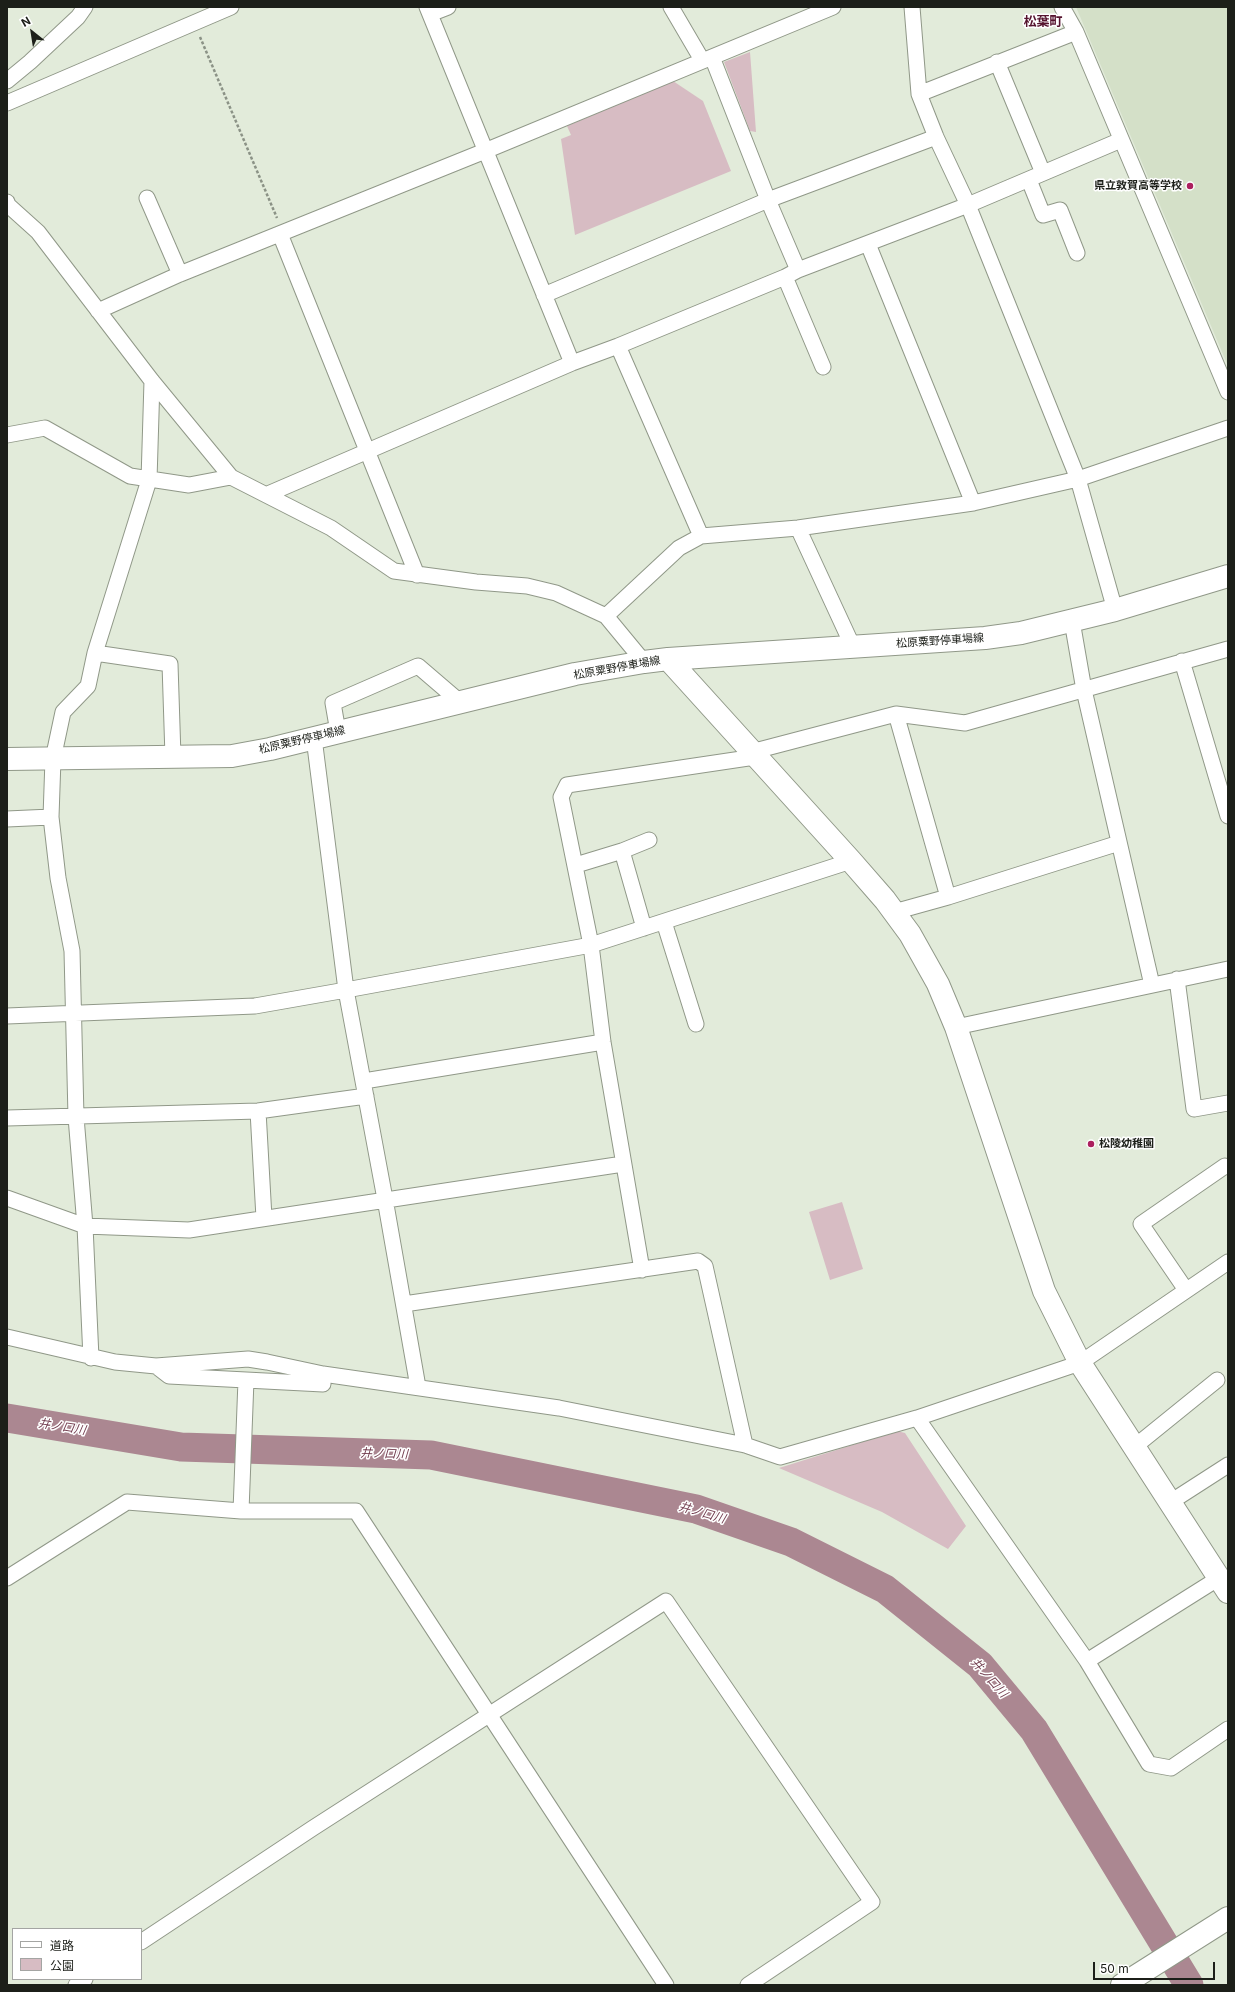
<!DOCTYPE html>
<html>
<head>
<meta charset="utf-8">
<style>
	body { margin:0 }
	#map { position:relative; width:1235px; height:1992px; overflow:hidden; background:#e2ebda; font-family:Inter,"Noto Sans JP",sans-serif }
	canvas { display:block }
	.frame { position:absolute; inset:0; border:8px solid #1c1f19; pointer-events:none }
	.legend { position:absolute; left:12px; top:1928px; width:130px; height:52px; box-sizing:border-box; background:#fff; border:1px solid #a4a5a3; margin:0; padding:5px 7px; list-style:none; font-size:12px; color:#1c1f19 }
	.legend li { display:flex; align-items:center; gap:8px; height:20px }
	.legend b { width:20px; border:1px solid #a4a5a3 }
	.north { position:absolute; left:12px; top:12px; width:40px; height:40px; -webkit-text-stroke:3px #fff; paint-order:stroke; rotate:330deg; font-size:11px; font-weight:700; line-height:16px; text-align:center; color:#1c1f19 }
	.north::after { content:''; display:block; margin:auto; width:14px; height:18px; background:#1c1f19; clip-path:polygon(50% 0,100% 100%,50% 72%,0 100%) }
	.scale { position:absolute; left:1093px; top:1962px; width:122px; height:18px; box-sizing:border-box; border:2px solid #1c1f19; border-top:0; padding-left:5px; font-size:12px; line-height:14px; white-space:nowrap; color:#1c1f19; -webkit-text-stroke:3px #fff; paint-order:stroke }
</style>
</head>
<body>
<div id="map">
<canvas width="1235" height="1992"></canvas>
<div class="frame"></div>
<ul class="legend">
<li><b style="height:5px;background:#fff"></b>道路</li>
<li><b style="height:11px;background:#d7bcc3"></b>公園</li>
</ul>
<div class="north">N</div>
<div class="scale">50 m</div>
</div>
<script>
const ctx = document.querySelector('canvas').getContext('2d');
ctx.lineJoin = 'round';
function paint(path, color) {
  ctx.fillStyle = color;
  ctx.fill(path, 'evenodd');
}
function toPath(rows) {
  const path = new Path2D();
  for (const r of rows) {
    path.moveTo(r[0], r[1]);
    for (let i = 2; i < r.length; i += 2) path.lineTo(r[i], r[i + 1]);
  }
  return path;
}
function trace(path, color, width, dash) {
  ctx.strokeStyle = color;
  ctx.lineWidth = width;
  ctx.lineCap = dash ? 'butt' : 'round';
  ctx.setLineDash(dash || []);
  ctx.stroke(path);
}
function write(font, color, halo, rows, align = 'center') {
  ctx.font = font + ' Inter,"Noto Sans JP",sans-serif';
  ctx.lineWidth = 3;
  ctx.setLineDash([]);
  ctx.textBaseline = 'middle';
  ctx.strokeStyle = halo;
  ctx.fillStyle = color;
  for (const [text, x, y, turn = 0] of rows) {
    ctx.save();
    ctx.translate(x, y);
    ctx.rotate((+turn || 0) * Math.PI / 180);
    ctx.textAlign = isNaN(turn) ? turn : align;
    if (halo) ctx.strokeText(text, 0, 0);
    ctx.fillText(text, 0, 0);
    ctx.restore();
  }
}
const built = toPath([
	[1076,7,1228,7,1228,366]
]);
const green = toPath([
	[750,52,756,132,750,131,724,62],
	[673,81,703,101,731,171,575,235,561,139,571,135,567,126],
	[842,1202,863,1269,830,1280,809,1212],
	[897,1431,905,1433,966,1526,948,1549,882,1512,779,1468]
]);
const river = toPath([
	[7,1418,181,1447,431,1455,696,1509,791,1542,885,1589,980,1665,1034,1730,1189,1985]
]);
const path = toPath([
	[200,37,277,218]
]);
const street = toPath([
	[427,7,572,363],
	[671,7,702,60],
	[912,7,919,94,936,137,968,205,1078,479,1115,610],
	[1062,7,1076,32,1228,392],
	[430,14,448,7],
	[712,57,768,200,798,270],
	[997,62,1043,173],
	[7,81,30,62,78,17,85,7],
	[919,94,1076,32],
	[7,103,231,7],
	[1029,180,1043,215,1060,210,1077,253],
	[147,198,180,274],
	[7,202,8,205,38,232,152,381,231,477,331,528,394,571,476,582,527,586,556,593,606,616,644,662],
	[280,234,417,575],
	[868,244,973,503],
	[785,277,823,367],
	[544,295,768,200,936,137],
	[98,311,180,274,485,151,833,7],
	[618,346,701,536],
	[7,435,45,428,130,476,189,485,231,477],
	[268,494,572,363,618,346,785,277,798,270,968,205,1121,140],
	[798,528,853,647],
	[606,616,679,548,701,536,798,528,973,503,1078,479,1228,428],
	[1072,621,1084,690,1152,985],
	[95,653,170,664,173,757],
	[1182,661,1228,816],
	[896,714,948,897],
	[338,732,333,703,418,666,460,702],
	[314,738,346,990,385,1199,418,1387],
	[751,752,896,714,965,723,1228,649],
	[7,819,51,817],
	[622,851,644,928],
	[576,865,622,851,649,840],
	[894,912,948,897,1119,843],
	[664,922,696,1024],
	[1177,979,1194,1109,1228,1103],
	[7,1016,255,1006,346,990,591,945,851,861],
	[956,1027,1228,969],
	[364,1081,603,1042],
	[258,1111,264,1218],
	[7,1118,258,1111,366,1096],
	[7,1198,85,1226,189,1230,623,1164],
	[642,1270,603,1042,591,945,561,797,567,785,755,757],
	[1186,1290,1141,1224,1225,1166,1228,1167],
	[404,1304,698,1261,705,1266,745,1445],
	[7,1337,115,1362,156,1366,248,1359,267,1362,323,1374,559,1408,745,1445,780,1457,917,1418,1080,1363,1228,1262],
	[91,1358,85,1226,76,1117,72,951,58,878,51,817,53,759,63,712,88,686,95,653,149,480,152,381],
	[156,1366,169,1376,323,1384,323,1374],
	[917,1418,1087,1661,1149,1764,1171,1768,1228,1729],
	[1133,1448,1217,1380],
	[1169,1503,1228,1465],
	[241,1511,246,1380],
	[7,1578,127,1502,241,1511,356,1511,666,1985],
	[1087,1661,1219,1578],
	[141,1942,313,1828,666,1601,872,1902,748,1985],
	[76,1985,85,1979]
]);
const secondary = toPath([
	[668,659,851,861,885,900,910,934,938,984,956,1027,1044,1291,1080,1363,1228,1592],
	[7,759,232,756,270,749,575,674,644,662,668,659,985,638,1021,633,1115,610,1228,576],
	[1122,1985,1228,1918]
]);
const markers = [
	[1190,186,4,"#ac1f5e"],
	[1091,1144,4,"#ac1f5e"]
];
const poiNames = [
	["県立敦賀高等学校",1182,186],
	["松陵幼稚園",1099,1144,"left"]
];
const streetNames = [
	["松原粟野停車場線",940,641,-4],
	["松原粟野停車場線",617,668,-10],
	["松原粟野停車場線",302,740,-13]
];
const waterNames = [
	["井ノ口川",62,1427,9],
	["井ノ口川",384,1454,2],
	["井ノ口川",702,1513,16],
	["井ノ口川",989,1678,48]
];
const quarterNames = [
	["松葉町",1043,22]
];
paint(built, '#d4e0c8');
paint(green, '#d7bcc3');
trace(river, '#ab8791', 29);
trace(street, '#909888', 17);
trace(secondary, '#909888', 24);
trace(path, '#8b9286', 2.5, [3, 2]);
trace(street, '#fff', 15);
trace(secondary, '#fff', 22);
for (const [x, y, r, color] of markers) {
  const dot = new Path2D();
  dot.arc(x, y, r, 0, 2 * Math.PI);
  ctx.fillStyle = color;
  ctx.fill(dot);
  trace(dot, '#fff', 1.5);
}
write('bold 11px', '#1c1f19', '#fff', poiNames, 'right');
write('11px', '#1c1f19', '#fff', streetNames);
write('italic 12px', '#733e50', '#fff', waterNames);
write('bold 13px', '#55132e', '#fff', quarterNames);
</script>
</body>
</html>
